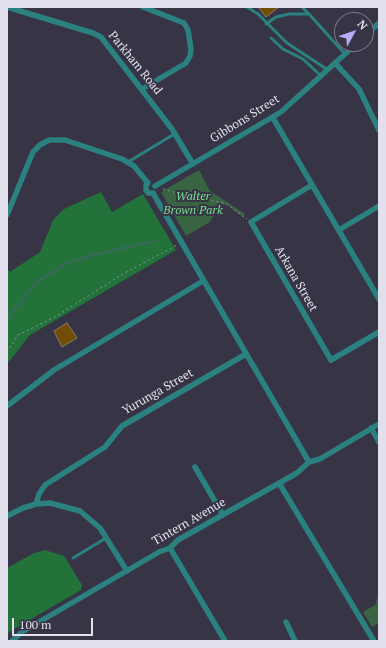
<!DOCTYPE html>
<html>
<head>
<meta charset="utf-8">
<style>
	body { margin:0 }
	#map { position:relative; width:386px; height:648px; overflow:hidden; background:#373446; font-family:"PT Serif",serif }
	canvas { display:block }
	.frame { position:absolute; inset:0; border:8px solid #e1e0ec; pointer-events:none }
	.north { position:absolute; left:334px; top:12px; width:40px; height:40px; box-sizing:border-box; background:#373446; border:1px solid #7b7988; border-radius:50%; rotate:50deg; font-size:11px; font-weight:700; line-height:16px; text-align:center; color:#e1e0ec }
	.north::after { content:''; display:block; margin:auto; width:14px; height:18px; background:#b5acf8; clip-path:polygon(50% 0,100% 100%,50% 72%,0 100%) }
	.scale { position:absolute; left:12px; top:618px; width:81px; height:18px; box-sizing:border-box; border:2px solid #e1e0ec; border-top:0; padding-left:5px; font-size:12px; line-height:14px; white-space:nowrap; color:#e1e0ec; -webkit-text-stroke:3px #373446; paint-order:stroke }
</style>
</head>
<body>
<div id="map">
<canvas width="386" height="648"></canvas>
<div class="frame"></div>
<div class="north">N</div>
<div class="scale">100 m</div>
</div>
<script>
const ctx = document.querySelector('canvas').getContext('2d');
ctx.lineJoin = 'round';
function paint(path, color) {
  ctx.fillStyle = color;
  ctx.fill(path, 'evenodd');
}
function toPath(rows) {
  const path = new Path2D();
  for (const r of rows) {
    path.moveTo(r[0], r[1]);
    for (let i = 2; i < r.length; i += 2) path.lineTo(r[i], r[i + 1]);
  }
  return path;
}
function trace(path, color, width, dash) {
  ctx.strokeStyle = color;
  ctx.lineWidth = width;
  ctx.lineCap = dash ? 'butt' : 'round';
  ctx.setLineDash(dash || []);
  ctx.stroke(path);
}
function write(font, color, halo, rows, align = 'center') {
  ctx.font = font + ' "PT Serif",serif';
  ctx.lineWidth = 4;
  ctx.setLineDash([]);
  ctx.textBaseline = 'middle';
  ctx.strokeStyle = halo;
  ctx.fillStyle = color;
  for (const [text, x, y, turn = 0] of rows) {
    ctx.save();
    ctx.translate(x, y);
    ctx.rotate((+turn || 0) * Math.PI / 180);
    ctx.textAlign = isNaN(turn) ? turn : align;
    if (halo) ctx.strokeText(text, 0, 0);
    ctx.fillText(text, 0, 0);
    ctx.restore();
  }
}
const green = toPath([
	[199,170,210,191,245,214,243,217,226,204,219,206,210,222,186,236,161,192],
	[379,593,379,623,372,627,363,612,375,605]
]);
const forest = toPath([
	[101,192,112,212,143,194,176,250,30,335,7,364,7,269,10,272,40,252,53,220,64,209],
	[45,550,64,556,82,585,81,590,9,632,7,636,7,568,34,553]
]);
const stream = toPath([
	[7,318,38,281,67,263,101,253,156,241]
]);
const building = toPath([
	[258,7,279,7,266,17,258,7],
	[67,323,77,338,62,347,54,331,67,323]
]);
const path = toPath([
	[163,189,191,197,225,203,247,219],
	[7,352,18,335,55,317,123,274,177,245]
]);
const service = toPath([
	[247,7,258,14,287,43,328,70],
	[302,7,309,14],
	[266,24,276,17,289,14,309,14,345,54],
	[271,38,283,49,303,59,321,76],
	[128,162,176,133],
	[73,558,106,538]
]);
const minor = toPath([
	[7,7,93,33,101,37,172,129,193,164],
	[366,35,379,23],
	[335,63,359,89,379,130],
	[142,89,186,63,190,56,191,49,188,30,184,23,143,7],
	[273,118,379,299],
	[148,183,146,185,146,190,148,193,153,193],
	[312,185,251,222,331,360,379,332],
	[155,186,281,112,356,44],
	[153,193,309,462],
	[7,215,33,152,40,145,49,140,65,140,122,159,134,166,148,183],
	[339,230,379,206],
	[7,406,54,370,203,281],
	[371,428,379,442],
	[195,467,223,515],
	[279,483,374,641],
	[36,504,39,494,45,485,105,447,122,426,246,354],
	[7,516,23,508,36,504,50,503,80,511,100,528,127,571],
	[170,548,225,641],
	[286,622,295,641],
	[12,641,22,632,159,552,170,548,178,540,297,473,309,462,320,459,379,424]
]);
const streetNames = [
	["Parkham Road",135,63,51],
	["Gibbons Street",245,119,-32],
	["Arkana Street",296,279,60],
	["Yurunga Street",158,392,-30],
	["Tintern Avenue",189,522,-30]
];
const parkNames = [
	["Walter",193,197],
	["Brown Park",193,211]
];
paint(green, '#386441');
paint(forest, '#227239');
trace(stream, '#44636b', 1.5);
paint(building, '#724c01');
trace(building, '#897c69', 1);
trace(path, '#92909f', 1, [2, 3]);
trace(service, '#2b8080', 3);
trace(minor, '#2b8080', 5.5);
write('12px', '#e1e0ec', '#373446', streetNames);
write('italic 12px', '#7ae090', '#373446', parkNames);
</script>
</body>
</html>
